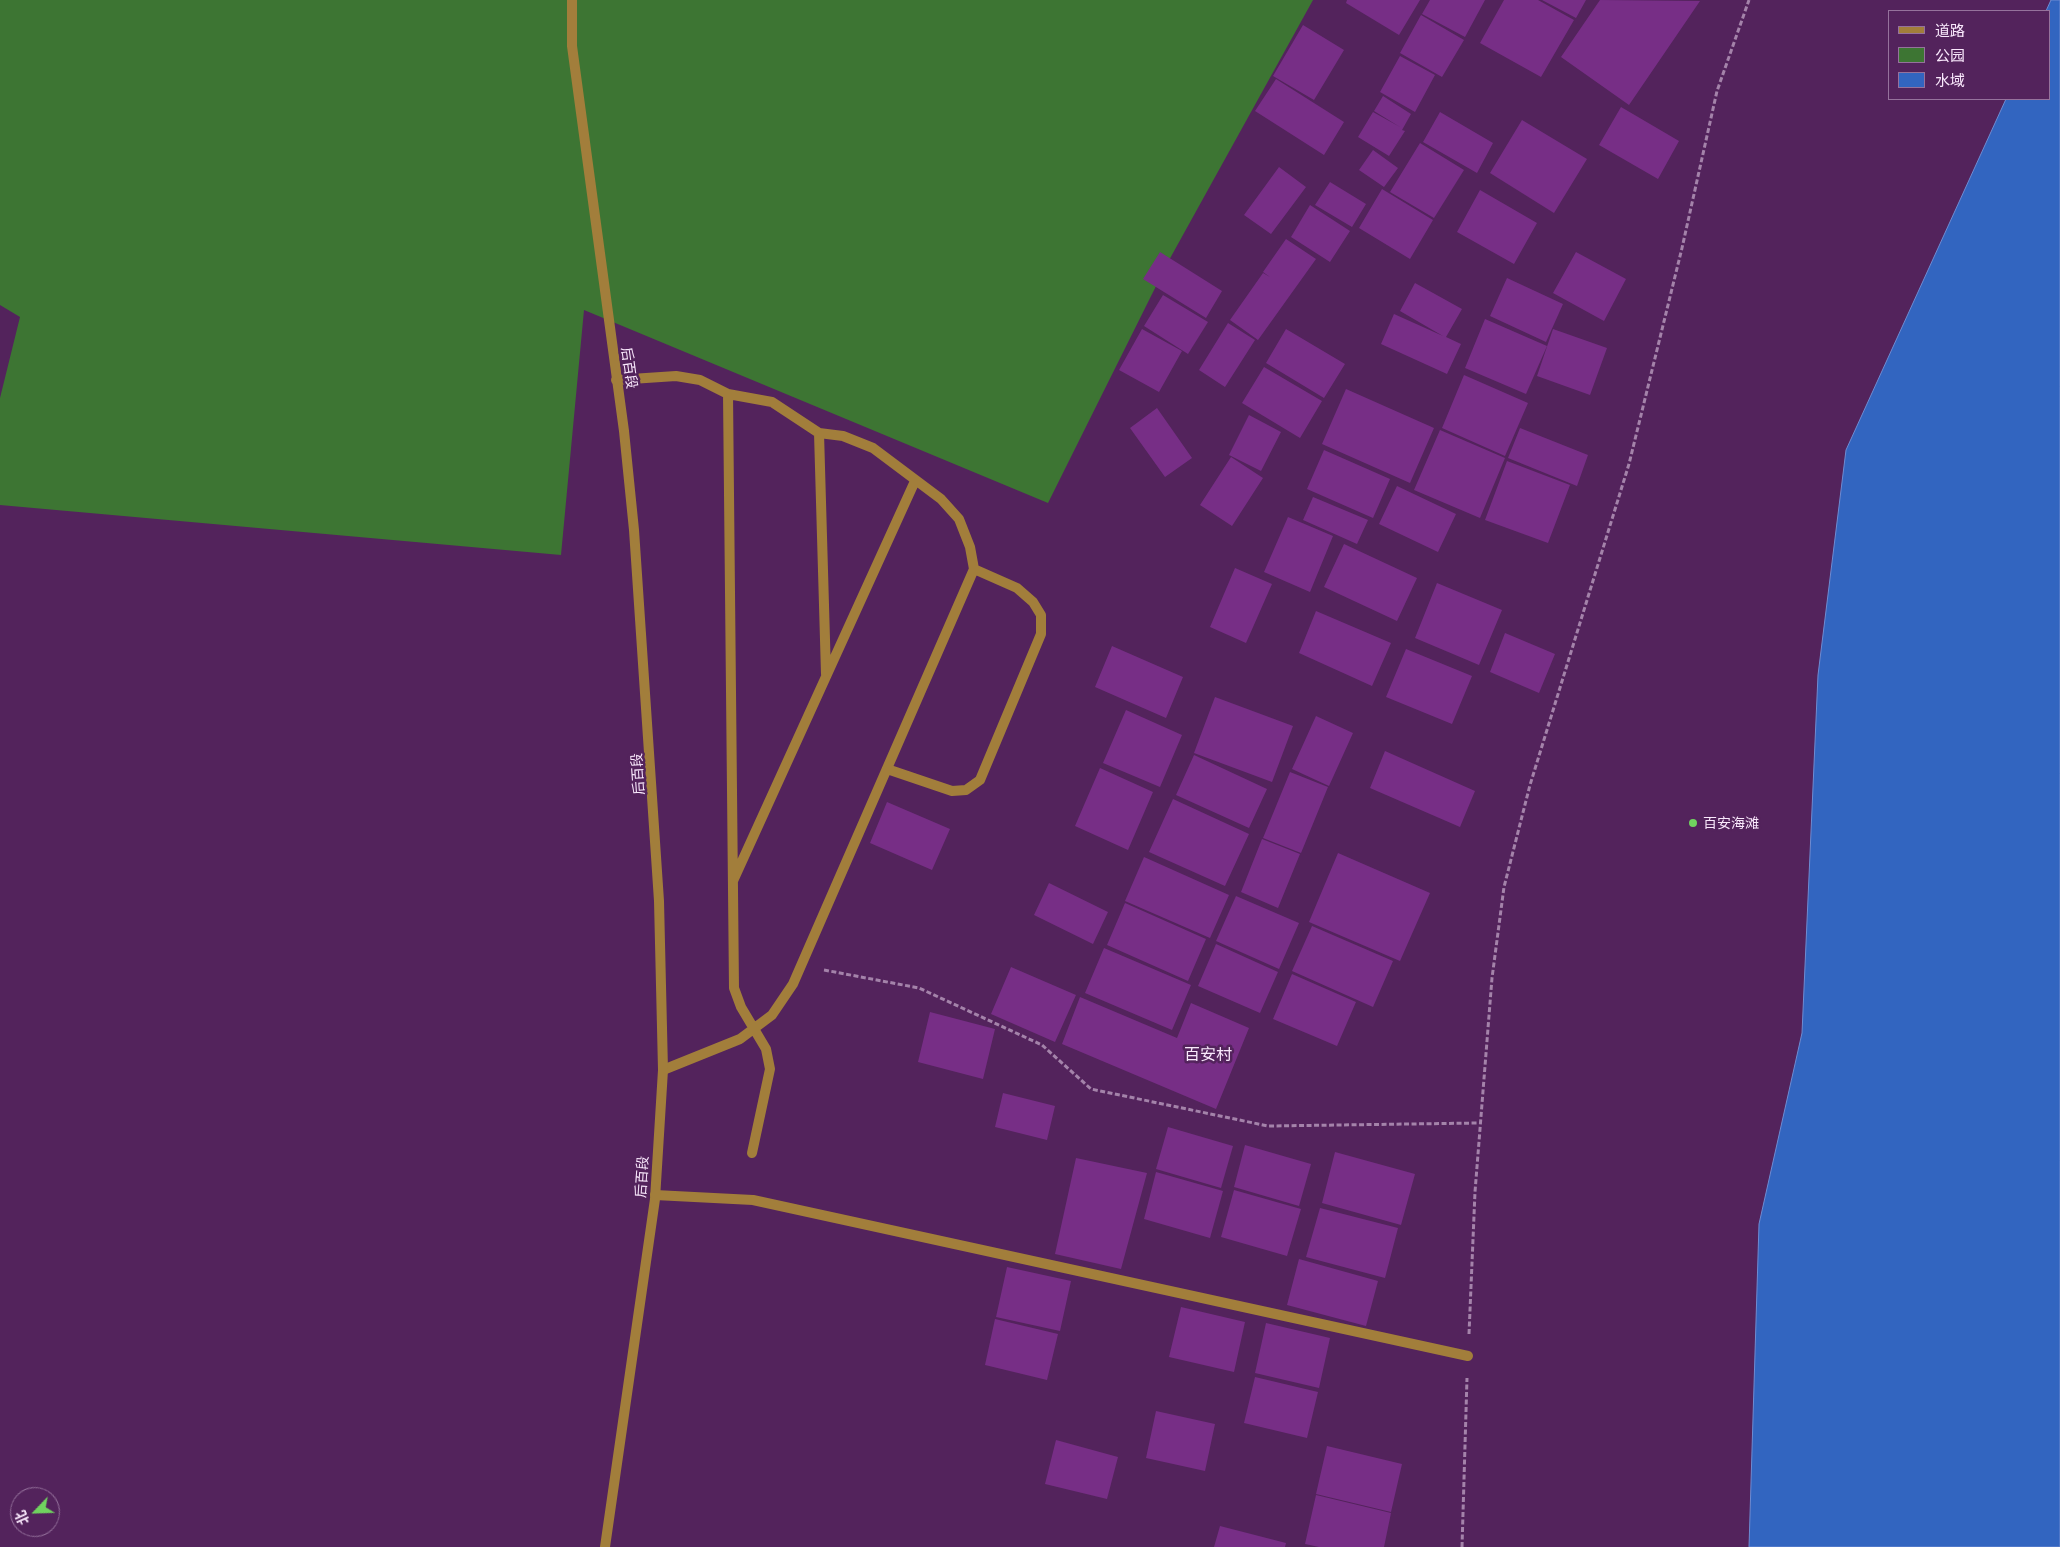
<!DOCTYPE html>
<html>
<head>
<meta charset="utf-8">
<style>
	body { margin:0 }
	#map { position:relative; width:2060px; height:1547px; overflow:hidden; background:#53235c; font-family:Commissioner,"Noto Sans SC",sans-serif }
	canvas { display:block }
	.legend { position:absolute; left:1888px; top:10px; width:162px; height:90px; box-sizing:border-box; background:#53235c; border:1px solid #95729c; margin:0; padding:6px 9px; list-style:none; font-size:15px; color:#f9e8fc }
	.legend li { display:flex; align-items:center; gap:10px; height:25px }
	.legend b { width:25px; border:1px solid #95729c }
	.north { position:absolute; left:10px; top:1487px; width:50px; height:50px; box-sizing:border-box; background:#53235c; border:1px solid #95729c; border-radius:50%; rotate:246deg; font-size:14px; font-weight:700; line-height:20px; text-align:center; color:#f9e8fc }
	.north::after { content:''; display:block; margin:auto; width:18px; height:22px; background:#70d35f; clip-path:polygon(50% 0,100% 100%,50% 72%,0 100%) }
</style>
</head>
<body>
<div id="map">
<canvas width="2060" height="1547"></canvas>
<ul class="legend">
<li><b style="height:6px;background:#a27e3b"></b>道路</li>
<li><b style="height:14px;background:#3d7533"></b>公园</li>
<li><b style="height:14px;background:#3265c0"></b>水域</li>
</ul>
<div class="north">北</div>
</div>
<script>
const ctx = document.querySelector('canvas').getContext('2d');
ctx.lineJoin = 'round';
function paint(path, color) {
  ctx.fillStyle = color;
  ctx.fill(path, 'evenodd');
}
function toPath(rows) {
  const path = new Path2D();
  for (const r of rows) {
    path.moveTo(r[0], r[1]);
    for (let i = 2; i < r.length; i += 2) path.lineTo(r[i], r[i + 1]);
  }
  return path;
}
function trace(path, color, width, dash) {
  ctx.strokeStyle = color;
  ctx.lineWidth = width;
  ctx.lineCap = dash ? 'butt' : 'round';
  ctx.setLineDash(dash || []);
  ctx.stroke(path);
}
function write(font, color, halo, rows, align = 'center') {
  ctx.font = font + ' Commissioner,"Noto Sans SC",sans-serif';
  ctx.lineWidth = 5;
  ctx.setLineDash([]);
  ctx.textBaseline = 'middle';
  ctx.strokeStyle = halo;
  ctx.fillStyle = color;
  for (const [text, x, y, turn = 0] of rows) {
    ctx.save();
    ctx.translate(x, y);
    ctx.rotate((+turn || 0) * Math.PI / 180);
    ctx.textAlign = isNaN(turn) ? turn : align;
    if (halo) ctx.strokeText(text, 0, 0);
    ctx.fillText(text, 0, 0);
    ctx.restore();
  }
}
const green = toPath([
	[0,0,1313,0,1168,262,1048,503,584,310,561,555,0,505,0,398,20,317,0,305]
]);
const water = toPath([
	[2051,0,2060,0,2060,1547,1749,1547,1759,1224,1802,1033,1818,675,1846,450,2006,99,2049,99,2049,11,2046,11,2051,0]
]);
const building = toPath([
	[1347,0,1420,0,1399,35,1346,3],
	[1430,0,1485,0,1465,37,1422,14],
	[1504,0,1538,0,1574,20,1541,77,1480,43],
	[1542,0,1586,0,1576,18],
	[1600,0,1700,1,1629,105,1561,57],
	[1421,15,1464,40,1442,77,1400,53],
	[1303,25,1344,50,1314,100,1273,76],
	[1400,56,1435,75,1415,112,1380,92],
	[1276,79,1344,122,1324,155,1255,111],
	[1383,96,1411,114,1402,130,1405,131,1389,156,1358,137,1373,112,1400,127,1374,111],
	[1621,107,1679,141,1658,179,1599,145],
	[1440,112,1493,143,1477,173,1423,142],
	[1522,120,1587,159,1554,213,1490,173],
	[1420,143,1464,170,1434,218,1390,192],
	[1373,150,1398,168,1384,187,1359,170],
	[1279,167,1306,187,1271,234,1244,215],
	[1330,182,1366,204,1352,227,1315,205],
	[1382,189,1433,220,1410,259,1359,228],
	[1480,190,1537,223,1514,264,1457,232],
	[1310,205,1350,231,1330,262,1291,237],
	[1286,239,1316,259,1258,340,1230,320,1263,273,1270,277,1263,272],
	[1160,252,1222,291,1206,318,1143,279],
	[1576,252,1626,279,1604,321,1553,293],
	[1507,278,1563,304,1546,342,1490,316],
	[1415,283,1462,309,1446,337,1461,344,1447,374,1381,344,1394,314,1443,336,1400,311],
	[1163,295,1208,322,1188,354,1144,326],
	[1485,319,1547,346,1526,394,1465,368],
	[1228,323,1255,340,1225,387,1199,370],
	[1142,329,1182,351,1159,392,1119,370],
	[1286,329,1345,364,1324,398,1266,363],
	[1553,329,1607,348,1590,395,1537,376],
	[1264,367,1322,401,1300,438,1242,403],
	[1464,375,1528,403,1505,456,1442,428],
	[1346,389,1434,428,1410,483,1322,444],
	[1157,408,1192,458,1165,477,1130,428],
	[1249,415,1281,432,1261,471,1229,455],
	[1520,428,1588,455,1577,486,1508,458],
	[1440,430,1505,458,1480,518,1414,490],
	[1324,450,1390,479,1373,518,1307,489],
	[1231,457,1263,478,1232,526,1200,505],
	[1507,461,1570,485,1548,543,1485,520],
	[1397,486,1456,514,1438,552,1379,524],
	[1313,497,1368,520,1357,544,1303,520],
	[1288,517,1333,536,1310,592,1264,572],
	[1344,544,1417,578,1397,621,1324,587],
	[1235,568,1272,584,1246,643,1210,627],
	[1437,583,1502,610,1479,665,1415,638],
	[1316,611,1391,643,1372,686,1299,653],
	[1505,633,1555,654,1539,693,1490,672],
	[1112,646,1183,677,1166,718,1095,687],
	[1406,649,1472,676,1452,724,1386,697],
	[1215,697,1293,726,1272,782,1194,753],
	[1126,710,1182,735,1160,787,1103,763],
	[1316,716,1353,733,1329,786,1292,769],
	[1385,751,1475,791,1460,827,1370,788],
	[1194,755,1267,789,1249,828,1176,795],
	[1100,768,1153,792,1128,850,1075,826],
	[1290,772,1328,787,1301,853,1263,838],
	[1173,799,1249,834,1225,886,1149,852],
	[887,802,950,829,932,870,870,843],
	[1262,839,1300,854,1278,908,1241,892],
	[1338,853,1430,893,1400,961,1309,922],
	[1144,857,1229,895,1210,938,1125,901],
	[1049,883,1108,912,1093,944,1034,915],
	[1236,896,1299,923,1279,969,1216,941],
	[1125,903,1206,939,1188,981,1107,945],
	[1312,926,1393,961,1373,1007,1292,971],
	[1216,944,1278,972,1260,1013,1198,986],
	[1104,948,1191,985,1172,1030,1085,993],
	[1011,967,1076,995,1055,1042,991,1014],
	[1292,974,1356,1002,1337,1046,1273,1019],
	[1080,997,1177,1038,1191,1003,1249,1028,1216,1109,1062,1044],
	[930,1012,995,1029,983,1079,918,1062],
	[1003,1093,1055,1106,1047,1140,995,1127],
	[1168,1127,1233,1146,1221,1188,1156,1169],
	[1245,1145,1311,1164,1299,1206,1234,1187],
	[1335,1152,1415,1174,1401,1225,1322,1203],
	[1076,1158,1147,1173,1121,1269,1055,1254],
	[1156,1172,1223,1191,1210,1238,1144,1219],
	[1234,1190,1301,1209,1287,1256,1221,1237],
	[1320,1208,1398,1228,1385,1278,1306,1257],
	[1299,1259,1378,1281,1366,1326,1287,1305],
	[1007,1267,1071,1281,1060,1331,996,1317],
	[1181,1307,1245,1322,1234,1372,1169,1357],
	[995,1319,1058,1334,1047,1380,985,1365],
	[1266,1323,1330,1338,1319,1388,1255,1373],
	[1255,1377,1318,1392,1307,1438,1244,1423],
	[1156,1411,1215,1424,1205,1471,1146,1458],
	[1056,1440,1118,1457,1107,1499,1045,1484],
	[1327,1446,1402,1464,1391,1512,1316,1494],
	[1316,1495,1391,1513,1384,1547,1319,1547,1305,1544],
	[1220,1526,1286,1543,1285,1547,1214,1547]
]);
const path = toPath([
	[824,970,919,988,1042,1045,1091,1089,1268,1126,1480,1123],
	[1469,1334,1475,1192,1492,978,1504,887,1530,785,1629,464,1682,248,1717,91,1749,0],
	[1462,1547,1467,1378]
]);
const service = toPath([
	[616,380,676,376,700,380,728,394,772,402,819,433,843,436,873,448,941,499,959,519,970,547,974,569,1017,588,1033,602,1041,615,1041,634,980,780,966,790,952,791,887,769],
	[728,394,734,988,741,1007,766,1049,770,1069,752,1153],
	[819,433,826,674],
	[733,881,915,481],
	[663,1070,740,1039,772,1015,793,984,974,569]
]);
const minor = toPath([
	[655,1195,753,1200,1468,1356]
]);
const tertiary = toPath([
	[572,0,572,46,624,431,634,530,659,901,663,1070,655,1199,605,1547]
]);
const markers = [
	[1693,823,5,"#70d35f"]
];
const streetNames = [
	["后百段",629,368,82],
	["后百段",638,774,-94],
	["后百段",642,1177,-86]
];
const poiNames = [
	["百安海滩",1703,823]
];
const quarterNames = [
	["百安村",1208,1055]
];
paint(green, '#3d7533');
paint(water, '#3265c0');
trace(water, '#6e8cd2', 1);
paint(building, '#772e86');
trace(path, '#a483aa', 3, [5, 2.5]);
trace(service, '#a27e3b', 10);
trace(minor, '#a27e3b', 10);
trace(tertiary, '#a27e3b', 10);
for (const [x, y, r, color] of markers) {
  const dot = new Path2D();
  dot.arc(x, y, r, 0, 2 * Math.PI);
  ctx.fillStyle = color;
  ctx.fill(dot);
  trace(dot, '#53235c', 2);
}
write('14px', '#f9e8fc', '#53235c', streetNames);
write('14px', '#f9e8fc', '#53235c', poiNames, 'left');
write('16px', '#f9e8fc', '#53235c', quarterNames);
</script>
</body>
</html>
